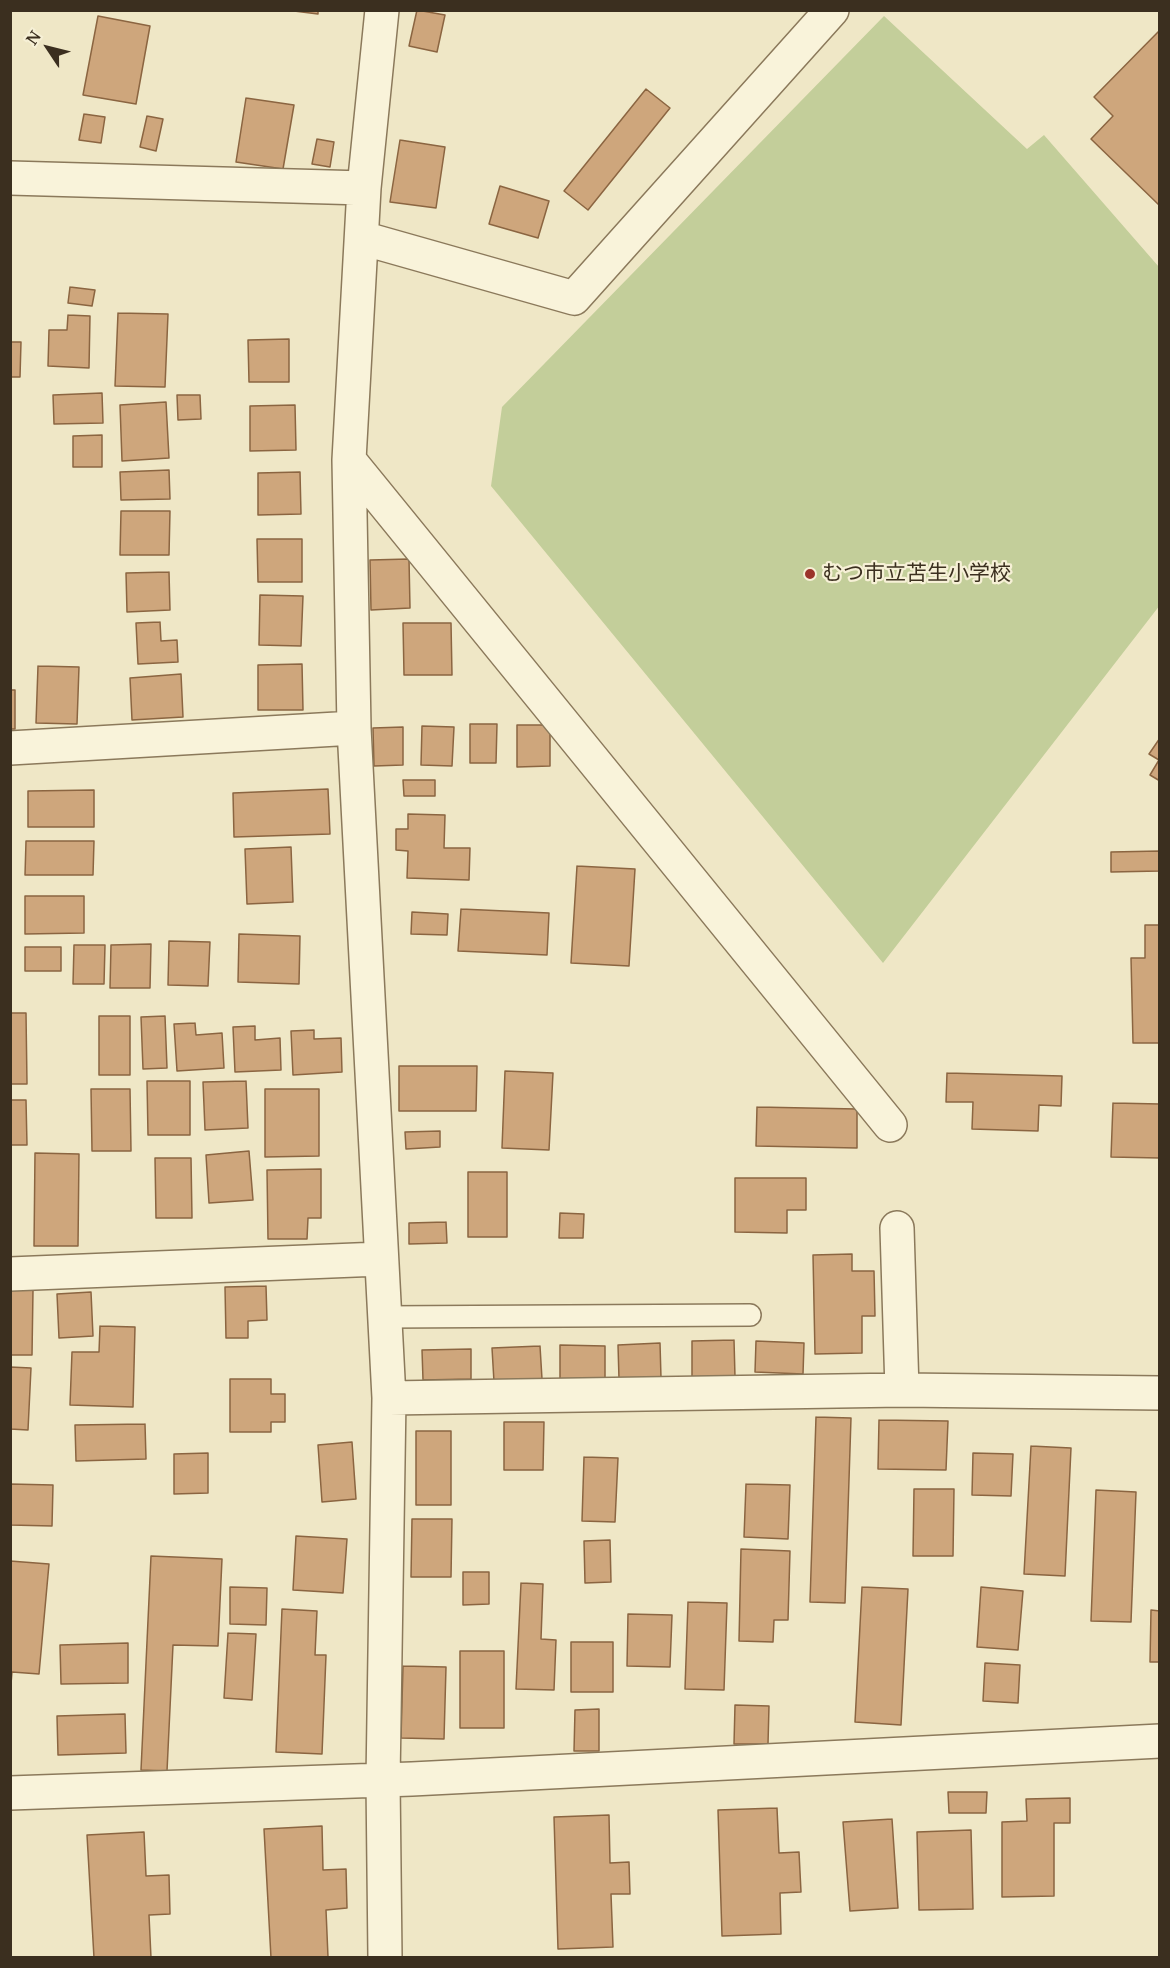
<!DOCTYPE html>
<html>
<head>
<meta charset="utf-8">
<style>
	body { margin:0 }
	#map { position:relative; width:1170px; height:1968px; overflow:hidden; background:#efe7c6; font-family:"Noto Serif",serif }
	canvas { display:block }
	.frame { position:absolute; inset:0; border:12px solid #3b2f1f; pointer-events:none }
	.north { position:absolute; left:18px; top:18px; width:60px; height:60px; -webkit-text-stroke:4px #f6f0d6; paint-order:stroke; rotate:305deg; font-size:16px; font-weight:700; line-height:24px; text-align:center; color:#3b2f1f }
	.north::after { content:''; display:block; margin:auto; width:21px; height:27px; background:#3b2f1f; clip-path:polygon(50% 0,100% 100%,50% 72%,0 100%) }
</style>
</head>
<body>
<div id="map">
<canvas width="1170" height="1968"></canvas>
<div class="frame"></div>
<div class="north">N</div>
</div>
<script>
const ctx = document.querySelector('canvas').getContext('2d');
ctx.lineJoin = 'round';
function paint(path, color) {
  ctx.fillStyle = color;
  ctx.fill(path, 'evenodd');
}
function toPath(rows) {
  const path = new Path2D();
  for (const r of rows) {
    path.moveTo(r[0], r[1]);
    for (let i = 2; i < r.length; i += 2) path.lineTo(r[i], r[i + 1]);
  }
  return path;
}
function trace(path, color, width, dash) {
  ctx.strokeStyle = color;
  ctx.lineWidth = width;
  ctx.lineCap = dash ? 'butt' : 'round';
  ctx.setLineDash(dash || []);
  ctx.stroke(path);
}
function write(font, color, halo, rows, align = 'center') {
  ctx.font = font + ' "Noto Serif","Noto Sans JP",serif';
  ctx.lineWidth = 4.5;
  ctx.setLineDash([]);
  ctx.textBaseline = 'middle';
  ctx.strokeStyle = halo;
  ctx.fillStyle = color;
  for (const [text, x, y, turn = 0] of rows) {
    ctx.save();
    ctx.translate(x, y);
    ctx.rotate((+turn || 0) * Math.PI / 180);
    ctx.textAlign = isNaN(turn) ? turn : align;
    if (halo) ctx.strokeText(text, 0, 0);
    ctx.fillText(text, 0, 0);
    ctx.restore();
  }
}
const green = toPath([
	[884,16,1027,149,1044,135,1159,267,1160,605,883,963,491,486,502,407]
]);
const building = toPath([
	[286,10,318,10,318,14,286,10],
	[417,10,445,15,437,52,409,46,417,10],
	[98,16,150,26,136,104,83,95,98,16],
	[1159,31,1160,32,1160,206,1091,139,1113,116,1094,97,1159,31],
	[646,89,670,108,588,210,564,191,646,89],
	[246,98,294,105,283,169,236,162,246,98],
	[84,114,105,117,101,143,79,140,84,114],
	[147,116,163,119,156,151,140,147,147,116],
	[317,139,334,142,330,167,312,164,317,139],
	[400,140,445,147,436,208,390,202,400,140],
	[500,186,549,201,538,238,489,224,500,186],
	[70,287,95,290,92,306,68,303,70,287],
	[118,313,168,314,165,387,115,386,118,313],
	[68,315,90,316,89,368,48,366,49,330,67,330,68,315],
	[289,339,289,382,249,382,248,340,289,339],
	[10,342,21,342,20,377,10,377,10,342],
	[102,393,103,423,54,424,53,395,102,393],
	[177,395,200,395,201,419,178,420,177,395],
	[166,402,169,458,122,461,120,405,166,402],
	[295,405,296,450,250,451,250,406,295,405],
	[102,435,102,467,73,467,73,436,102,435],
	[169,470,170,499,121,500,120,472,169,470],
	[300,472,301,514,258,515,258,473,300,472],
	[121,511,170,511,169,555,120,555,121,511],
	[257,539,302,539,302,582,258,582,257,539],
	[409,559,410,608,371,610,370,560,409,559],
	[169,572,170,610,127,612,126,573,169,572],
	[260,595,303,596,301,646,259,645,260,595],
	[160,622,161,641,177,640,178,662,138,664,136,623,160,622],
	[403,623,451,623,452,675,404,675,403,623],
	[302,664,303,710,258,710,258,665,302,664],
	[38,666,79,667,77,724,36,723,38,666],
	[181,674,183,717,132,720,130,678,181,674],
	[10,690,15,690,15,729,10,729,10,690],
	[470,724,497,724,496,763,470,763,470,724],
	[517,725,550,725,550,766,517,767,517,725],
	[422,726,454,727,452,766,421,765,422,726],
	[403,727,403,765,374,766,373,728,403,727],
	[1160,738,1160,781,1150,775,1159,760,1149,754,1160,738],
	[403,780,435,780,435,796,404,796,403,780],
	[328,789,330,834,234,837,233,793,328,789],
	[94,790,94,827,28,827,28,791,94,790],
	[408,814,445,815,444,848,470,848,469,880,407,878,408,851,396,850,396,829,408,829,408,814],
	[26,841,94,841,93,875,25,875,26,841],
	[291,847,293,902,247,904,245,849,291,847],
	[1160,851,1160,871,1111,872,1111,852,1160,851],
	[577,866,635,869,629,966,571,963,577,866],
	[25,896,84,896,84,933,25,934,25,896],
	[461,909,549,913,547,955,458,951,461,909],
	[412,912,448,914,447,935,411,934,412,912],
	[1145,925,1160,925,1160,1043,1133,1043,1131,958,1145,958,1145,925],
	[239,934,300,936,299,984,238,982,239,934],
	[169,941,210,942,208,986,168,985,169,941],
	[151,944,150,988,110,988,111,945,151,944],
	[74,945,105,945,104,984,73,984,74,945],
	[25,947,61,947,61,971,25,971,25,947],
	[10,1013,26,1013,27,1084,10,1084,10,1013],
	[99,1016,130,1016,130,1075,99,1075,99,1016],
	[165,1016,167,1068,143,1069,141,1017,165,1016],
	[195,1023,196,1035,222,1033,224,1068,177,1071,174,1024,195,1023],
	[255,1026,255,1040,280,1038,281,1070,235,1072,233,1027,255,1026],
	[314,1030,314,1039,341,1038,342,1072,293,1075,291,1031,314,1030],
	[399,1066,477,1066,476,1111,399,1111,399,1066],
	[505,1071,553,1073,549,1150,502,1148,505,1071],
	[947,1073,1062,1076,1061,1106,1039,1105,1038,1131,972,1129,973,1102,946,1102,947,1073],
	[147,1081,190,1081,190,1135,148,1135,147,1081],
	[246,1081,248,1128,205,1130,203,1082,246,1081],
	[91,1089,130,1089,131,1151,92,1151,91,1089],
	[265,1089,319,1089,319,1156,265,1157,265,1089],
	[10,1100,26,1100,27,1145,10,1145,10,1100],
	[1113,1103,1160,1104,1160,1158,1111,1157,1113,1103],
	[757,1107,857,1109,857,1148,756,1146,757,1107],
	[440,1131,440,1147,406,1149,405,1132,440,1131],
	[249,1151,253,1200,209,1203,206,1155,249,1151],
	[35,1153,79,1154,78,1246,34,1246,35,1153],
	[155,1158,191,1158,192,1218,156,1218,155,1158],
	[321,1169,321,1218,308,1218,307,1239,268,1239,267,1170,321,1169],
	[468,1172,507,1172,507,1237,468,1237,468,1172],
	[735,1178,806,1178,806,1210,787,1210,787,1233,735,1232,735,1178],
	[560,1213,584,1214,583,1238,559,1238,560,1213],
	[446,1222,447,1243,409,1244,409,1223,446,1222],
	[852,1254,852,1271,874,1271,875,1316,862,1316,862,1353,815,1354,813,1255,852,1254],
	[266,1286,267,1320,248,1321,248,1338,226,1338,225,1287,266,1286],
	[10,1290,33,1290,32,1355,10,1355,10,1290],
	[91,1292,93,1336,59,1338,57,1294,91,1292],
	[100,1326,135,1327,133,1407,70,1405,72,1352,99,1352,100,1326],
	[734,1340,735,1377,692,1377,692,1341,734,1340],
	[756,1341,804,1343,803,1374,755,1372,756,1341],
	[660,1343,661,1378,619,1379,618,1345,660,1343],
	[560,1345,605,1346,605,1379,560,1379,560,1345],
	[540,1346,542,1379,494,1382,492,1348,540,1346],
	[471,1349,471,1379,423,1380,422,1350,471,1349],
	[10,1367,31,1368,28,1430,10,1429,10,1367],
	[230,1379,271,1379,271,1394,285,1394,285,1422,271,1422,271,1432,230,1432,230,1379],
	[816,1417,851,1418,845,1603,810,1602,816,1417],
	[879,1420,948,1421,946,1470,878,1469,879,1420],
	[504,1422,544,1422,543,1470,504,1470,504,1422],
	[145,1424,146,1459,76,1461,75,1425,145,1424],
	[416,1431,451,1431,451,1505,416,1505,416,1431],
	[352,1442,356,1499,322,1502,318,1445,352,1442],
	[1031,1446,1071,1448,1065,1576,1024,1574,1031,1446],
	[208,1453,208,1493,174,1494,174,1454,208,1453],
	[973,1453,1013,1454,1011,1496,972,1495,973,1453],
	[584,1457,618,1458,615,1522,582,1521,584,1457],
	[10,1484,53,1485,52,1526,10,1525,10,1484],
	[746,1484,790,1485,788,1539,744,1537,746,1484],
	[914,1489,954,1489,953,1556,913,1556,914,1489],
	[1096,1490,1136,1492,1131,1622,1091,1621,1096,1490],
	[412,1519,452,1519,451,1577,411,1577,412,1519],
	[296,1536,347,1539,343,1593,293,1590,296,1536],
	[610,1540,611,1582,585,1583,584,1541,610,1540],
	[741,1549,790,1551,788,1620,774,1620,773,1642,739,1641,741,1549],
	[151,1556,222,1559,218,1646,173,1645,167,1771,141,1770,151,1556],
	[10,1561,49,1564,39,1674,12,1672,11,1684,10,1561],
	[463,1572,489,1572,489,1604,463,1605,463,1572],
	[521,1583,543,1584,541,1639,556,1640,554,1690,516,1689,521,1583],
	[230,1587,267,1588,266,1625,230,1624,230,1587],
	[862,1587,908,1589,901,1725,855,1722,862,1587],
	[981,1587,1023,1591,1018,1650,977,1647,981,1587],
	[688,1602,727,1603,724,1690,685,1689,688,1602],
	[282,1609,317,1611,315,1655,326,1655,322,1754,276,1752,282,1609],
	[1151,1610,1160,1611,1160,1662,1150,1662,1151,1610],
	[628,1614,672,1615,670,1667,627,1666,628,1614],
	[228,1633,256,1634,252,1700,224,1698,228,1633],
	[571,1642,613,1642,613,1692,571,1692,571,1642],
	[128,1643,128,1683,61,1684,60,1645,128,1643],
	[460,1651,504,1651,504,1728,460,1728,460,1651],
	[985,1663,1020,1665,1018,1703,983,1701,985,1663],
	[403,1666,446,1667,444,1739,401,1738,403,1666],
	[735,1705,769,1706,768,1744,734,1744,735,1705],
	[599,1709,599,1751,574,1751,575,1710,599,1709],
	[125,1714,126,1753,58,1755,57,1716,125,1714],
	[948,1792,987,1792,986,1813,949,1813,948,1792],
	[1070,1798,1070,1823,1054,1823,1054,1896,1002,1897,1002,1822,1027,1821,1026,1799,1070,1798],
	[777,1808,779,1853,799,1852,801,1892,780,1893,781,1934,722,1936,718,1810,777,1808],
	[609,1815,610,1863,629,1862,630,1894,611,1894,613,1947,558,1949,554,1817,609,1815],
	[892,1819,898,1908,850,1911,843,1822,892,1819],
	[322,1826,323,1870,346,1869,347,1908,326,1910,328,1957,271,1958,264,1829,322,1826],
	[971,1830,973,1909,919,1910,917,1832,971,1830],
	[144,1832,146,1876,169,1875,170,1914,149,1915,151,1958,94,1958,87,1835,144,1832]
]);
const lane = toPath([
	[384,1317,750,1315]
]);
const street = toPath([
	[382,10,364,188,349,460,354,728,389,1398,383,1780,385,1958],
	[10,178,364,188],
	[362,238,574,298,832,10],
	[349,460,890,1125],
	[10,748,354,728],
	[897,1228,902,1390],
	[10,1274,380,1259],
	[389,1398,902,1390,1160,1393],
	[10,1793,412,1779,1160,1741]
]);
const markers = [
	[810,574,6,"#9b342a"]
];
const poiNames = [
	["むつ市立苫生小学校",822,574]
];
paint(green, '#c3ce9a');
paint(building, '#cea67c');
trace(building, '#8b6541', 1.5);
trace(lane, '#8b795b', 24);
trace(street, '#8b795b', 36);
trace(lane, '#f9f3da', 21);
trace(street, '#f9f3da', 33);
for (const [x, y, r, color] of markers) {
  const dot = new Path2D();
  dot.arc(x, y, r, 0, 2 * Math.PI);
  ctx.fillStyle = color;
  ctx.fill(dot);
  trace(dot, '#f6f0d6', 2);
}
write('21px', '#3b2f1f', '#f6f0d6', poiNames, 'left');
</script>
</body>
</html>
